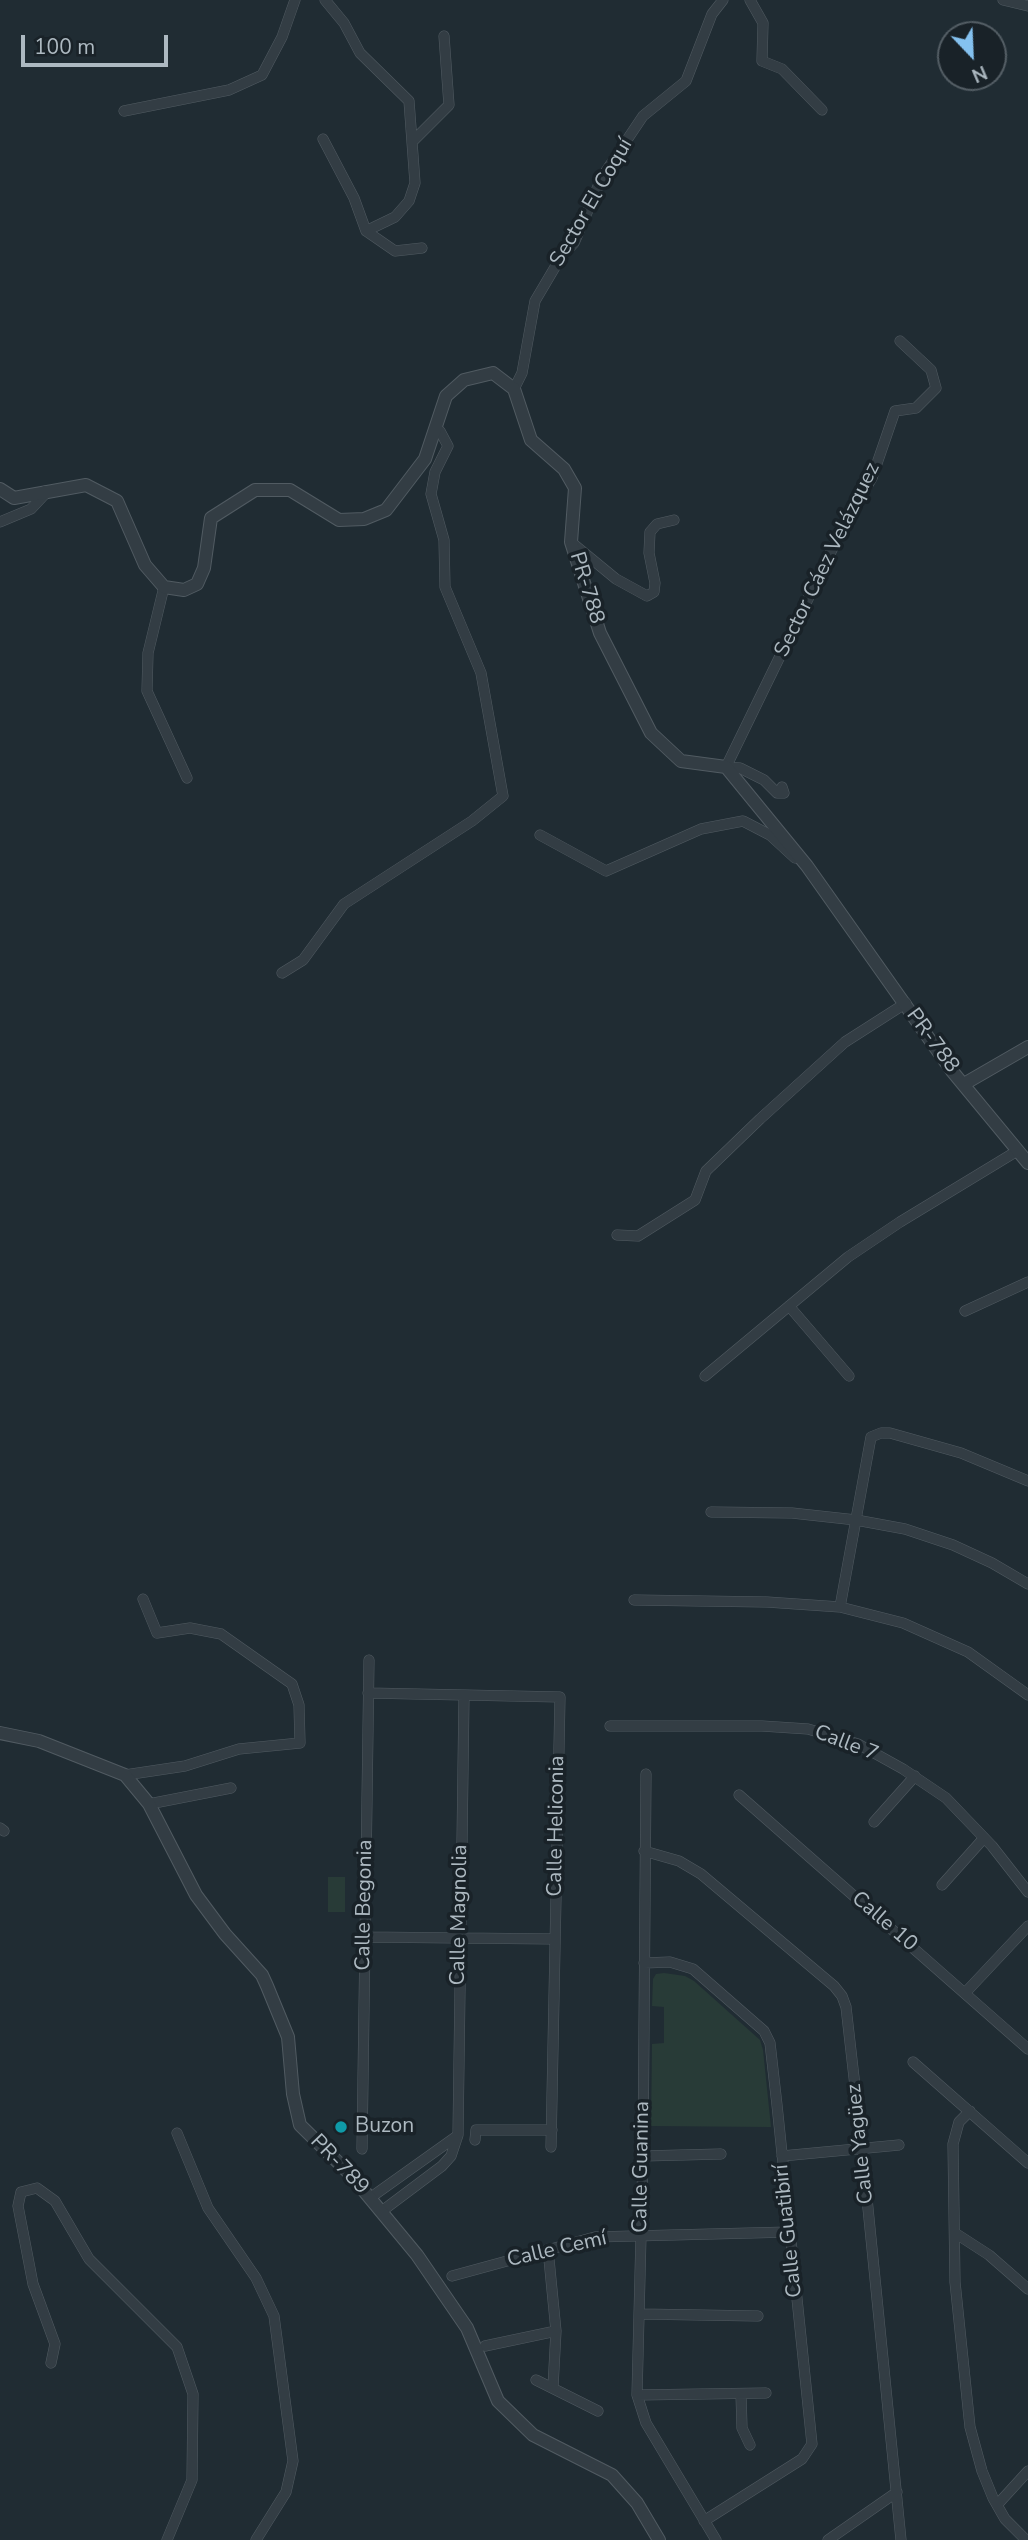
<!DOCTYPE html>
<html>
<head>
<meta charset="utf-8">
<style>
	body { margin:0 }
	#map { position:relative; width:1028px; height:2540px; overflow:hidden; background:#202c33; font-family:"Nunito Sans",sans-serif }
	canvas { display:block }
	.north { position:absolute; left:937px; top:21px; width:70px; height:70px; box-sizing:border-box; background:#192228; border:2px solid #545e65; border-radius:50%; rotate:157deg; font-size:19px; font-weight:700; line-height:28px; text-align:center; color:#adb9c1 }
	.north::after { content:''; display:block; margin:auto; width:24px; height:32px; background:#84c1ef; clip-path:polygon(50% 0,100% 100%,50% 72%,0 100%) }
	.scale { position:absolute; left:21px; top:35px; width:147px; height:32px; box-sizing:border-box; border:4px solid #adb9c1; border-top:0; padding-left:9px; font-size:21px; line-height:24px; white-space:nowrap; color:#adb9c1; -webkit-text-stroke:5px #192228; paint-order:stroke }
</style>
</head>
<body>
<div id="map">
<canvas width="1028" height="2540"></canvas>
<div class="north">N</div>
<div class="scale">100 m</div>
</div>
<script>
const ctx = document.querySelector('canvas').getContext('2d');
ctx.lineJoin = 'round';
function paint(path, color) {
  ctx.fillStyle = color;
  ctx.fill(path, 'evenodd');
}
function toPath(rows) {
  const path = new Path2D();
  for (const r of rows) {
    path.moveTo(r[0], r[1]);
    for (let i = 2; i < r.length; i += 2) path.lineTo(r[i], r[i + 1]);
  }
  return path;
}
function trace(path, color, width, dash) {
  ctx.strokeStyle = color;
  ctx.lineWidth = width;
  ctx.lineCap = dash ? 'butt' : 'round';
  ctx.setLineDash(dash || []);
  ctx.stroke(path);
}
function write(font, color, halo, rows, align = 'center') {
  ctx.font = font + ' "Nunito Sans",sans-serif';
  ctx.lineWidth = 7;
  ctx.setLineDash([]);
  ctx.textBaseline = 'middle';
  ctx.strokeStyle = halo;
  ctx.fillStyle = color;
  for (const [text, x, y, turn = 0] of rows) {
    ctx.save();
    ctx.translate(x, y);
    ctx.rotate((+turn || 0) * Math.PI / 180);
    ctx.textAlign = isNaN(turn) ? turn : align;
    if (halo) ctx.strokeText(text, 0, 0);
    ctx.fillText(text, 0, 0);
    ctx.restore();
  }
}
const green = toPath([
	[328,1877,345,1877,345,1912,328,1912],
	[664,1973,685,1976,694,1981,760,2040,763,2050,771,2127,651,2126,652,2044,664,2043,664,2007,652,2006,653,1979,656,1974]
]);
const minor = toPath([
	[325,0,344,23,360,53,409,101,415,183,409,201,395,217,366,231],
	[750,0,763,23,762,61,782,69,822,110],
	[1003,0,1028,6],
	[124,111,229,90,262,75,282,37,295,0],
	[323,139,354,198,366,231,395,251,422,248],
	[413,141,449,105,444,36],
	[514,389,522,373,535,301,561,257,574,243,602,177,643,116,686,81,712,14,723,0],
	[0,522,31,509,45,494,45,491],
	[571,542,616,579,647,596,654,592,655,583,649,553,650,532,657,524,674,520],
	[164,587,148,653,147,691,187,778],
	[782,787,784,793,777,793,764,780,740,768,726,767,844,525,872,478,895,411,916,408,936,388,931,370,900,341],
	[540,835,606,871,701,829,743,821,770,835,795,858],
	[282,973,303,960,344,904,472,821,503,796,481,673,445,587,444,540,431,494,435,472,448,446,440,431,436,430],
	[617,1235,638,1236,695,1200,706,1171,760,1119,845,1042,906,1003],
	[789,1306,849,1376],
	[965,1311,1028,1282],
	[705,1376,848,1257,900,1222,1017,1151],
	[711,1512,792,1513,856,1520,905,1529,953,1545,992,1563,1028,1584],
	[634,1600,767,1602,840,1607,903,1623,968,1652,1028,1695],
	[840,1607,871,1437,881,1433,890,1433,961,1453,1028,1481],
	[368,1693,560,1697,551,2147],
	[610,1726,762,1726,808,1729,858,1744,903,1769,946,1798,992,1846,1028,1892],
	[646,1774,643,2156,637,2395,646,2423,716,2540],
	[125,1775,185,1766,239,1749,300,1743,299,1705,292,1684,221,1634,190,1628,157,1633,143,1599],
	[739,1795,1028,2049],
	[149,1804,231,1788],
	[874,1822,915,1776],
	[0,1828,4,1831],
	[644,1851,679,1861,701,1874,834,1986,842,1996,846,2007,862,2148,901,2540],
	[942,1885,984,1838],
	[364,1937,555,1939],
	[644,1963,670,1962,693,1969,764,2031,770,2043,777,2105,812,2444,802,2459,704,2521],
	[965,1993,1028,1926],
	[913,2062,1028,2163],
	[970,2111,959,2122,953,2144,955,2282,970,2427,982,2471,993,2498,1005,2519,1026,2540],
	[177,2133,208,2208,256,2278,274,2316,293,2461,286,2492,256,2540],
	[475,2140,476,2130,552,2130],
	[362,2149,369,1660],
	[643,2156,721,2154],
	[782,2156,899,2145],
	[370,2198,457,2136],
	[382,2211,442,2166,451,2156,458,2135,464,1696],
	[955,2233,989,2255,1028,2289],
	[548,2249,556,2331,553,2387],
	[452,2276,595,2237,789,2232],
	[640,2314,758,2316],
	[485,2346,556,2331],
	[51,2363,55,2344,33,2284,18,2206,21,2192,37,2188,55,2201,89,2259,177,2347,193,2394,192,2480,167,2540],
	[536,2380,598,2411],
	[741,2394,742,2428,750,2445],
	[637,2395,766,2393],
	[997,2505,1028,2471],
	[828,2540,897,2492]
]);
const tertiary = toPath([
	[0,489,14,498,86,485,117,501,145,565,164,587,184,590,197,584,204,568,211,518,255,490,290,490,339,520,364,519,386,510,425,459,446,396,464,380,493,373,514,389,531,440,564,469,575,488,571,542,600,633,651,733,681,761,726,767,807,866,952,1071,1028,1163],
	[964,1084,1028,1047],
	[0,1733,39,1741,125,1775,149,1804,196,1895,225,1934,262,1975,267,1986,288,2037,293,2094,300,2125,350,2174,417,2255,467,2328,498,2401,533,2435,612,2475,637,2503,659,2540]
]);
const markers = [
	[341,2127,7,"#0f9aa8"]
];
const streetNames = [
	["Sector El Coquí",592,203,-60],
	["Sector Cáez Velázquez",828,560,-64],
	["PR-788",586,588,73],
	["PR-788",932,1041,54],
	["Calle 7",846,1744,21],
	["Calle Heliconia",557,1826,-89],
	["Calle Begonia",365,1905,-89],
	["Calle Magnolia",460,1915,-89],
	["Calle 10",884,1922,41],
	["Calle Yagüez",861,2144,-96],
	["PR-789",339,2165,46],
	["Calle Guanina",642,2167,-89],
	["Calle Guatibirí",789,2231,-96],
	["Calle Cemí",557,2250,-13]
];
const poiNames = [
	["Buzon",355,2127]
];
paint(green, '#283b37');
trace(minor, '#515b62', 11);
trace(tertiary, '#515b62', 14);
trace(minor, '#333d44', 10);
trace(tertiary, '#333d44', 12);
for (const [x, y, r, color] of markers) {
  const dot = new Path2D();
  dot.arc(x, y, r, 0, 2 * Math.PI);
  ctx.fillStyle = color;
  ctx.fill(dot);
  trace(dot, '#192228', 2.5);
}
write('21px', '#adb9c1', '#192228', streetNames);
write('21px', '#adb9c1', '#192228', poiNames, 'left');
</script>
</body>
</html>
